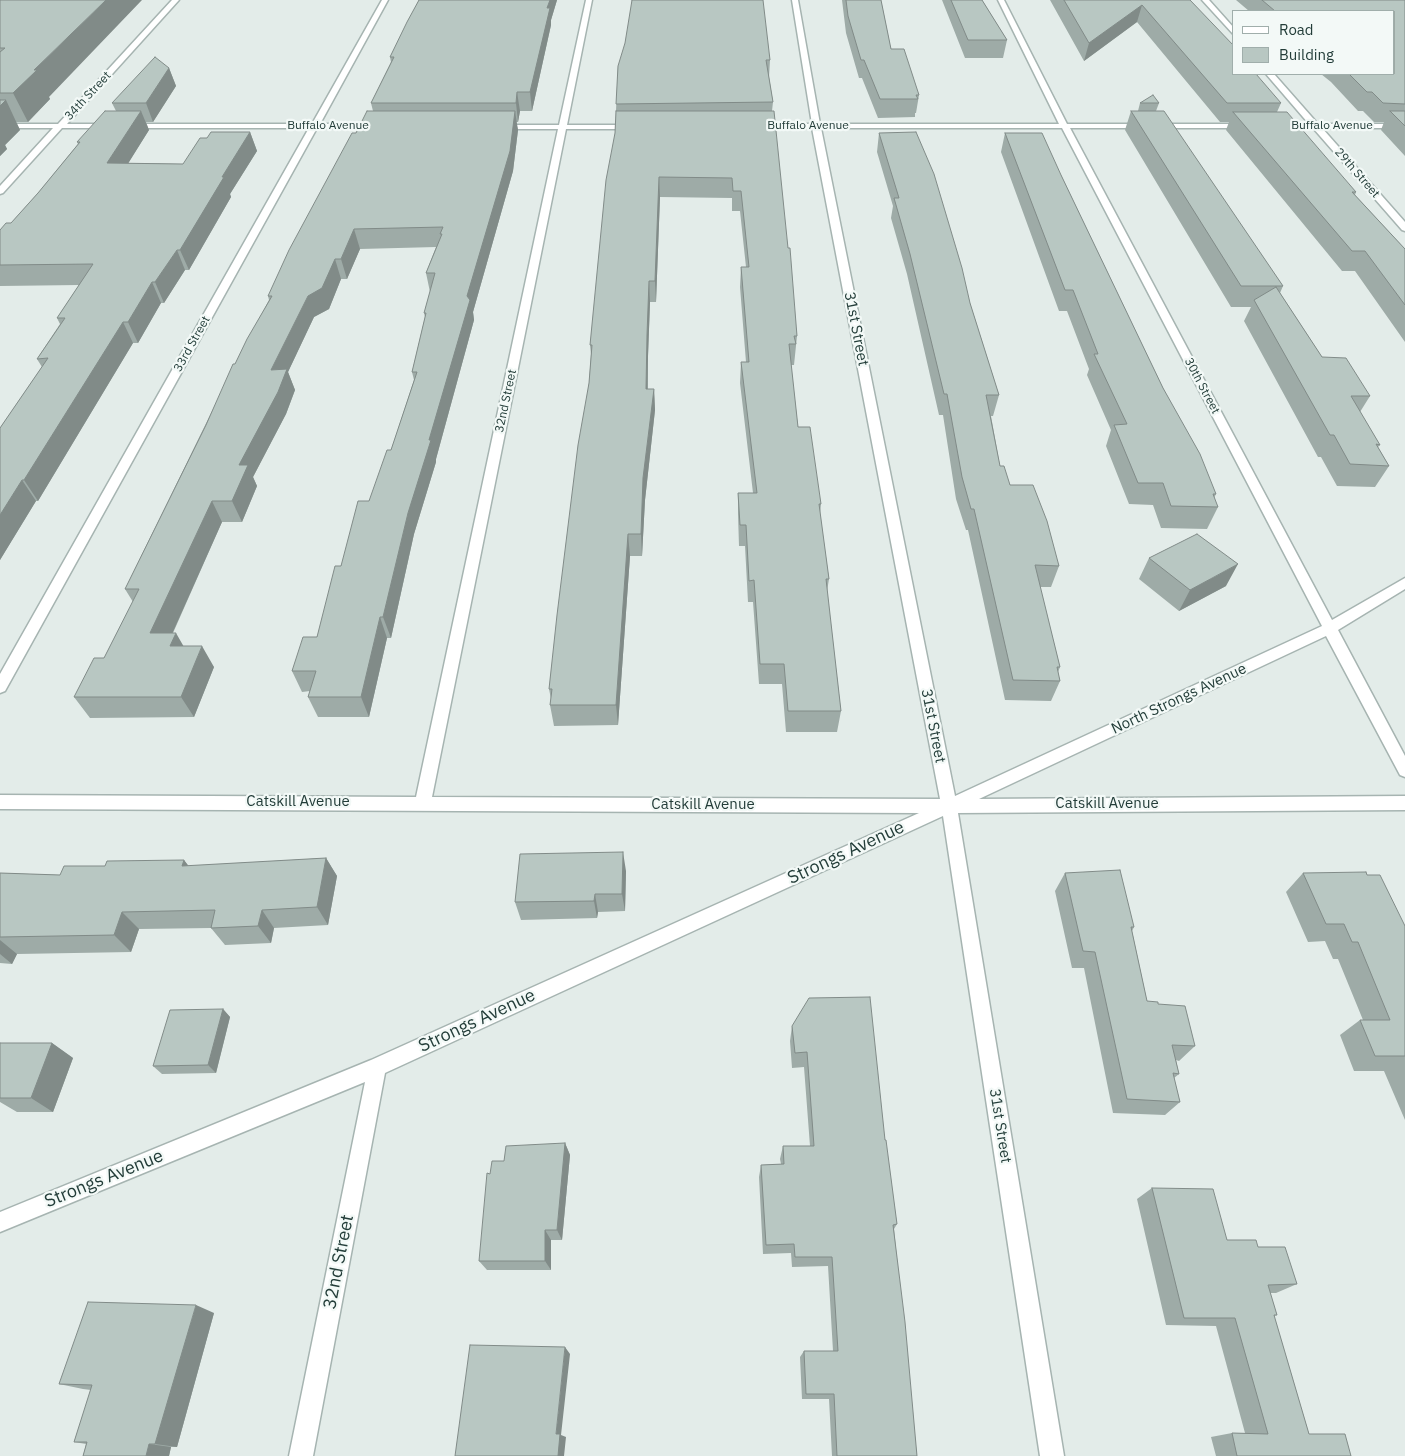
<!DOCTYPE html>
<html>
<head>
<meta charset="utf-8">
<style>
	body { margin:0 }
	#map { position:relative; width:1405px; height:1456px; overflow:hidden; background:#e3ece9; font-family:"IBM Plex Sans",sans-serif }
	canvas { display:block }
	.legend { position:absolute; left:1232px; top:10px; width:162px; height:65px; box-sizing:border-box; background:#f3f9f7; border:1px solid #a0aeab; margin:0; padding:6px 9px; list-style:none; font-size:15px; color:#233d39 }
	.legend li { display:flex; align-items:center; gap:10px; height:25px }
	.legend b { width:25px; border:1px solid #a0aeab }
</style>
</head>
<body>
<div id="map">
<canvas width="1405" height="1456"></canvas>
<ul class="legend">
<li><b style="height:6px;background:#fff"></b>Road</li>
<li><b style="height:14px;background:#b8c7c2"></b>Building</li>
</ul>
</div>
<script>
const ctx = document.querySelector('canvas').getContext('2d');
ctx.lineJoin = 'round';
function toPath(rows) {
  const path = new Path2D();
  for (const r of rows) {
    path.moveTo(r[0], r[1]);
    for (let i = 2; i < r.length; i += 2) path.lineTo(r[i], r[i + 1]);
  }
  return path;
}
function trace(path, color, width, dash) {
  ctx.strokeStyle = color;
  ctx.lineWidth = width;
  ctx.lineCap = dash ? 'butt' : 'round';
  ctx.setLineDash(dash || []);
  ctx.stroke(path);
}
function paint(path, color) {
  ctx.fillStyle = color;
  ctx.fill(path, 'evenodd');
}
function write(font, color, halo, rows, align = 'center') {
  ctx.font = font + ' "IBM Plex Sans",sans-serif';
  ctx.lineWidth = 4.5;
  ctx.setLineDash([]);
  ctx.textBaseline = 'middle';
  ctx.strokeStyle = halo;
  ctx.fillStyle = color;
  for (const [text, x, y, turn = 0] of rows) {
    ctx.save();
    ctx.translate(x, y);
    ctx.rotate((+turn || 0) * Math.PI / 180);
    ctx.textAlign = isNaN(turn) ? turn : align;
    if (halo) ctx.strokeText(text, 0, 0);
    ctx.fillText(text, 0, 0);
    ctx.restore();
  }
}
const minor = toPath([
	[172,0,179,0,67,124,312,124,382,0,388,0,320,124,379,124,383,126,379,128,317,128,5,691,0,693,0,674,309,128,62,128,3,193,0,194,0,186,53,128,0,128,0,124,58,124,172,0],
	[586,0,592,0,567,125,636,125,640,127,636,129,566,129,432,797,940,799,812,128,757,128,753,126,757,124,812,124,792,0,798,0,820,124,1059,124,998,0,1004,0,1067,124,1249,124,1250,126,1246,128,1070,128,1332,620,1405,578,1405,589,1338,630,1405,756,1405,777,1400,775,1326,636,979,799,1405,796,1405,810,958,813,1064,1456,1040,1456,943,816,385,1073,313,1456,289,1456,365,1082,0,1232,0,1212,371,1060,919,813,0,809,0,795,416,797,558,129,497,129,493,127,497,125,559,125,586,0],
	[821,128,1062,128,1322,626,955,796,821,128],
	[1202,0,1209,0,1234,28,1234,35,1202,0],
	[1266,74,1274,74,1318,124,1405,124,1405,128,1322,128,1405,222,1405,231,1402,230,1313,128,1276,128,1275,126,1279,124,1309,124,1266,74]
]);
const wall = toPath([
	[0,0,50,99,28,122,16,122,20,130,5,145,7,149,0,156],
	[419,0,557,0,551,20,551,25,532,111,520,111,518,122,516,122,518,130,513,171,473,312,474,320,436,459,436,462,414,534,391,638,387,638,369,717,318,717,308,697,310,691,302,692,292,671,317,637,341,566,391,450,398,429,414,380,412,372,425,317,424,313,430,292,426,273,436,247,360,249,347,279,341,279,329,309,314,317,288,372,295,390,286,414,253,477,257,486,242,522,222,522,173,633,183,646,214,667,194,717,90,718,74,697,104,658,133,602,125,589,235,364,269,300,268,296,356,133,373,111,371,103,391,62,390,57],
	[842,0,881,0,891,49,919,95,916,113,915,113,915,117,878,118,862,78,859,78,846,33],
	[942,0,982,0,1007,40,1003,58,965,58],
	[1050,0,1190,0,1234,74,1281,103,1277,112,1356,192,1355,195,1405,249,1405,342,1355,271,1342,271,1226,130,1229,122,1220,122,1137,22,1084,61],
	[1236,0,1405,0,1405,156,1381,130,1384,122,1374,122,1363,111,1358,111,1331,82,1321,74,1394,74,1394,11,1249,11],
	[770,60,769,77,773,102,772,111,797,336,794,365,791,365,798,427,821,504,820,514,829,579,827,591,841,711,837,732,786,732,782,684,759,684,753,602,748,602,745,546,739,546,738,514,738,493,753,493,740,383,741,362,746,362,740,287,741,267,746,267,740,211,732,211,732,198,660,197,656,302,650,302,648,356,648,389,654,389,655,410,645,500,642,556,630,556,618,725,554,726,550,705,551,699,549,689,589,383,591,354,590,345,615,133,618,66],
	[169,68,176,86,153,122,146,122,149,130,128,163,183,164,207,138,250,132,257,151,230,194,231,197,189,270,185,270,164,303,161,303,138,343,133,343,38,501,36,501,0,560,0,428,42,367,37,359,60,324,57,318,79,285,0,286,0,230,11,223,38,193,78,144,77,142,116,111,112,103],
	[1140,103,1159,103,1156,111,1283,286,1280,293,1322,357,1370,396,1360,412,1380,445,1378,447,1389,466,1375,487,1337,486,1321,457,1318,457,1244,321,1251,307,1231,307,1125,130,1131,111,1138,111],
	[879,133,970,303,999,395,993,416,991,416,1000,466,1010,485,1059,566,1051,587,1040,587,1060,667,1058,672,1060,681,1051,701,1005,700,968,530,966,530,956,499,943,415,939,415,907,274,891,218,893,206,877,152],
	[1005,133,1061,175,1163,388,1216,494,1214,498,1218,507,1207,529,1161,528,1153,505,1129,504,1106,446,1111,430,1087,375,1089,369,1067,311,1059,311,1001,152],
	[1149,558,1226,586,1179,611,1139,579],
	[326,858,337,876,328,925,274,928,271,943,225,945,211,928,139,929,131,952,17,954,12,964,0,963,0,873,60,875,105,866,184,860,188,866],
	[626,871,625,911,598,912,597,918,521,920,515,902],
	[1065,873,1134,927,1132,931,1147,1001,1158,1004,1195,1046,1179,1061,1176,1060,1179,1074,1174,1078,1180,1102,1165,1115,1113,1113,1084,968,1072,968,1055,891],
	[1303,873,1367,875,1405,926,1405,1120,1384,1071,1354,1071,1340,1035,1360,1020,1363,1020,1338,959,1333,959,1325,941,1308,942,1286,892],
	[223,1009,230,1017,216,1073,162,1074,153,1066],
	[792,1026,885,1140,897,1224,894,1229,917,1456,832,1456,829,1399,802,1399,800,1357,804,1351,833,1351,828,1266,792,1267,791,1253,763,1254,759,1177,761,1165,781,1164,780,1159,783,1146,810,1146,804,1067,792,1068,790,1041],
	[0,1043,52,1043,73,1058,53,1112,17,1112,0,1102],
	[565,1143,570,1155,562,1240,551,1240,551,1270,487,1270,479,1261,504,1161],
	[1152,1188,1227,1240,1258,1247,1297,1284,1276,1293,1270,1293,1277,1315,1274,1316,1309,1434,1351,1456,1216,1456,1211,1437,1232,1433,1245,1433,1216,1326,1166,1325,1137,1199],
	[214,1313,177,1447,171,1447,169,1456,83,1456,86,1444,74,1442,91,1390,83,1389,59,1384]
]);
const shadedWall = toPath([
	[106,0,142,0,49,97,50,99,28,122,13,93,34,70],
	[550,0,557,0,551,20,551,25,532,111,530,92,547,8],
	[1142,5,1137,22,1084,61,1089,43],
	[169,68,176,86,153,122,146,103],
	[517,92,520,111,518,122,516,103],
	[6,100,20,130,5,145,7,149,0,156,0,106],
	[141,111,149,130,116,183,107,163],
	[515,111,518,130,513,171,473,312,474,320,436,459,436,462,414,534,391,638,383,617,408,513,429,440],
	[250,132,257,151,230,194,231,197,189,270,180,250,222,177],
	[659,177,660,197,656,302,655,281],
	[354,229,360,249,347,279,341,259],
	[177,250,185,270,164,303,155,282],
	[335,259,341,279,329,309,314,317,288,372,295,390,286,414,253,477,257,486,242,522,232,501,239,465,271,370,308,296],
	[649,281,650,302,648,356,647,410,646,389,647,335],
	[152,282,161,303,138,343,128,322],
	[123,322,133,343,38,501,24,480],
	[654,389,655,410,645,500,642,556,641,534,643,478],
	[22,480,36,501,0,560,0,515],
	[212,501,222,522,163,654,150,633],
	[628,534,630,556,618,725,616,705],
	[1238,564,1226,586,1179,611,1190,590],
	[380,617,387,638,369,717,361,697],
	[176,633,188,654,170,646],
	[202,646,214,667,194,717,181,697],
	[623,852,626,871,625,911,622,894],
	[326,858,337,876,328,925,317,907],
	[184,860,198,878,182,866],
	[595,894,598,912,597,918,594,901],
	[262,910,274,928,271,943,258,926],
	[122,912,139,929,131,952,114,935],
	[0,940,17,954,12,964,0,954],
	[223,1009,230,1017,216,1073,208,1065],
	[52,1043,73,1058,53,1112,31,1098],
	[565,1143,570,1155,562,1240,557,1230],
	[545,1230,551,1240,551,1270,545,1261],
	[196,1305,214,1313,177,1447,155,1444],
	[565,1347,570,1354,561,1435,566,1437,564,1456,558,1456,556,1434],
	[149,1444,171,1447,169,1456,146,1456]
]);
const building = toPath([
	[0,0,106,0,34,70,37,70,13,93,0,93,0,52,5,48,0,48,0,0],
	[419,0,550,0,547,8,550,8,530,92,517,92,516,103,371,103,394,57,390,57,407,22,419,0],
	[632,0,763,0,770,60,766,60,773,102,616,104,618,66,625,43,632,0],
	[846,0,881,0,891,49,904,49,919,95,916,95,918,99,880,99,864,60,861,60,848,16,846,0],
	[951,0,982,0,1007,40,968,40,951,0],
	[1064,0,1190,0,1234,46,1234,74,1256,74,1281,103,1227,103,1142,5,1089,43,1064,0],
	[1262,0,1405,0,1405,104,1383,103,1372,92,1367,92,1349,74,1394,74,1394,11,1275,11,1262,0],
	[155,57,169,68,146,103,112,103,155,57],
	[1153,95,1159,103,1140,103,1153,95],
	[0,100,6,100,0,106,0,100],
	[105,111,141,111,107,163,183,164,200,138,207,138,211,132,250,132,222,177,224,177,180,250,177,250,155,282,152,282,128,322,123,322,24,480,22,480,0,515,0,428,48,358,37,359,65,318,57,318,93,264,0,265,0,230,6,223,11,223,38,193,80,142,77,142,105,111],
	[367,111,515,111,510,151,467,296,470,300,429,440,431,440,408,513,383,617,380,617,361,697,308,697,316,671,292,671,303,637,317,637,335,566,341,566,358,501,369,501,387,450,391,450,417,372,412,372,426,313,424,313,435,273,426,273,442,234,440,234,443,227,354,229,341,259,335,259,322,288,308,296,271,370,287,369,278,392,239,465,248,465,232,501,212,501,150,633,176,633,170,646,202,646,181,697,74,697,94,658,104,658,139,589,125,589,206,425,233,364,235,364,247,339,272,296,268,296,289,250,352,133,356,133,367,111],
	[616,111,774,111,788,248,790,248,797,336,794,336,796,344,789,344,798,427,810,427,821,504,819,504,829,579,826,579,841,711,788,711,784,664,760,664,754,580,749,581,746,525,740,525,738,493,757,493,741,362,749,362,741,267,749,267,741,191,733,191,732,178,659,177,655,281,649,281,647,335,646,389,654,389,643,478,641,534,628,534,616,705,550,705,552,689,549,689,557,615,578,445,589,383,592,345,590,345,606,180,615,133,616,111],
	[1131,111,1164,111,1283,286,1241,286,1131,111],
	[1390,111,1405,111,1405,126,1390,111],
	[1233,112,1287,112,1356,192,1352,192,1405,249,1405,305,1365,251,1352,251,1233,112],
	[916,132,934,174,962,268,970,303,999,395,986,395,1000,466,1004,466,1010,485,1033,485,1047,521,1059,566,1035,565,1060,667,1057,667,1060,681,1013,680,974,509,971,509,962,477,947,394,944,394,910,254,894,198,899,198,879,133,916,132],
	[1005,133,1042,133,1061,175,1163,388,1200,454,1216,494,1213,494,1218,507,1171,506,1163,483,1138,483,1114,425,1127,424,1094,354,1098,354,1073,290,1065,290,1005,133],
	[1276,287,1322,357,1346,358,1370,396,1351,396,1380,445,1376,444,1389,466,1350,464,1334,435,1330,435,1254,300,1276,287],
	[1197,534,1238,564,1190,590,1149,558,1197,534],
	[623,852,622,894,595,894,594,901,515,902,520,854,623,852],
	[326,858,317,907,262,910,258,926,211,928,215,910,122,912,114,935,0,937,0,873,60,875,64,866,105,866,107,861,184,860,182,866,326,858],
	[1120,870,1134,927,1131,927,1147,1001,1158,1002,1158,1004,1185,1006,1195,1046,1172,1045,1179,1074,1173,1073,1180,1102,1127,1099,1095,952,1083,951,1065,873,1120,870],
	[1366,872,1367,875,1380,875,1405,926,1405,1056,1375,1056,1360,1020,1390,1020,1358,942,1352,942,1344,924,1326,924,1303,873,1366,872],
	[870,997,885,1140,886,1140,897,1224,893,1225,905,1322,917,1456,837,1456,834,1394,806,1394,804,1351,838,1351,832,1257,795,1257,794,1244,766,1245,761,1165,784,1164,783,1146,814,1146,807,1052,795,1053,792,1026,809,998,870,997],
	[223,1009,208,1065,153,1066,170,1010,223,1009],
	[0,1043,52,1043,31,1098,0,1098,0,1043],
	[565,1143,557,1230,545,1230,545,1261,479,1261,487,1173,490,1174,492,1161,504,1161,506,1146,565,1143],
	[1152,1188,1213,1189,1227,1240,1256,1240,1258,1247,1285,1247,1297,1284,1268,1285,1277,1315,1274,1315,1309,1434,1345,1434,1351,1456,1237,1456,1232,1433,1268,1434,1235,1318,1184,1318,1152,1188],
	[88,1302,196,1305,155,1444,149,1444,146,1456,83,1456,87,1442,74,1442,92,1385,59,1384,88,1302],
	[470,1345,565,1347,556,1434,560,1434,558,1456,455,1456,470,1345]
]);
const farStreetnames = [
	["34th Street",88,96,-47],
	["Buffalo Avenue",328,126],
	["Buffalo Avenue",808,126],
	["Buffalo Avenue",1332,126],
	["29th Street",1357,173,49],
	["33rd Street",192,344,-61],
	["30th Street",1202,386,62],
	["32nd Street",506,401,-78]
];
const streetNames = [
	["31st Street",856,329,79],
	["North Strongs Avenue",1179,699,-25],
	["31st Street",933,726,79],
	["Catskill Avenue",298,802],
	["Catskill Avenue",1107,804],
	["Catskill Avenue",703,805],
	["31st Street",1000,1126,81]
];
const nearStreetnames = [
	["Strongs Avenue",846,853,-25],
	["Strongs Avenue",477,1021,-25],
	["Strongs Avenue",104,1179,-22],
	["32nd Street",339,1262,-79]
];
trace(minor, '#a6b4b1', 3);
paint(minor, '#fff');
paint(wall, '#9eaba7');
paint(shadedWall, '#818b88');
paint(building, '#b8c7c2');
trace(building, '#818b88', 1);
write('12px', '#233d39', '#f3f9f7', farStreetnames);
write('15px', '#233d39', '#f3f9f7', streetNames);
write('18px', '#233d39', '#f3f9f7', nearStreetnames);
</script>
</body>
</html>
